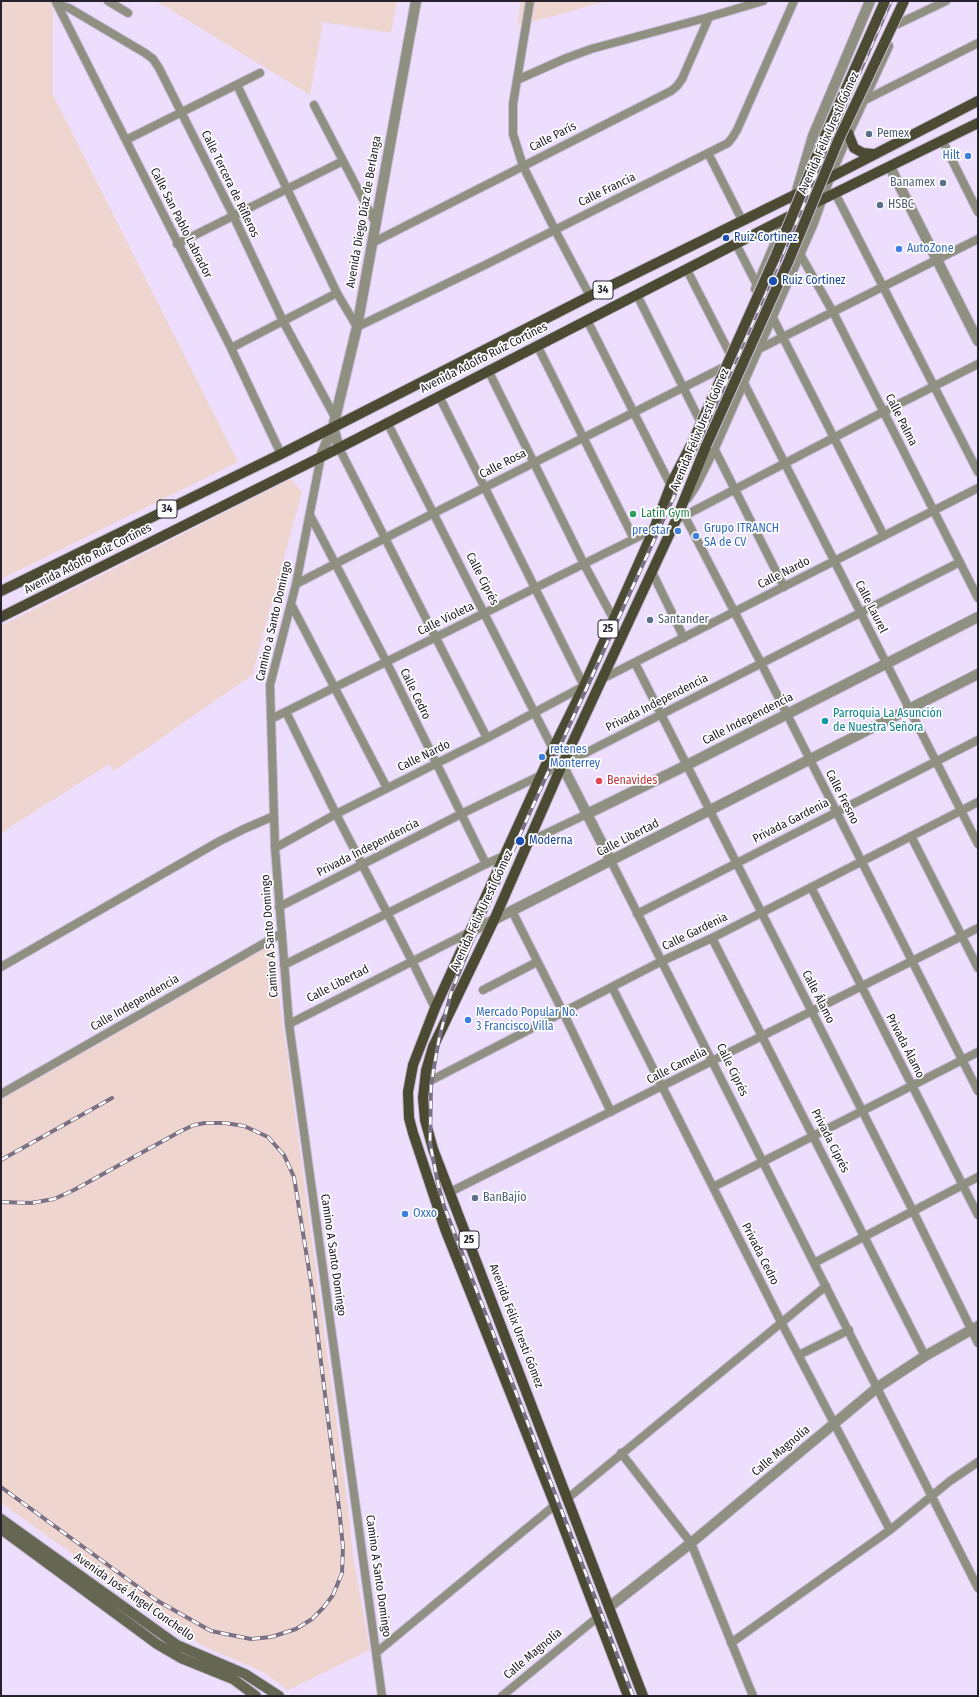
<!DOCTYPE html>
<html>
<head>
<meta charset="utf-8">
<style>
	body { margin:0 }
	#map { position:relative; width:979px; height:1697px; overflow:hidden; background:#eddefe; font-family:"Fira Sans Condensed",sans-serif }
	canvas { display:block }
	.frame { position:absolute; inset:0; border:2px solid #27212d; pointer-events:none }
</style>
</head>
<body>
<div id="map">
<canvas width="979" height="1697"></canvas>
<div class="frame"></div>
</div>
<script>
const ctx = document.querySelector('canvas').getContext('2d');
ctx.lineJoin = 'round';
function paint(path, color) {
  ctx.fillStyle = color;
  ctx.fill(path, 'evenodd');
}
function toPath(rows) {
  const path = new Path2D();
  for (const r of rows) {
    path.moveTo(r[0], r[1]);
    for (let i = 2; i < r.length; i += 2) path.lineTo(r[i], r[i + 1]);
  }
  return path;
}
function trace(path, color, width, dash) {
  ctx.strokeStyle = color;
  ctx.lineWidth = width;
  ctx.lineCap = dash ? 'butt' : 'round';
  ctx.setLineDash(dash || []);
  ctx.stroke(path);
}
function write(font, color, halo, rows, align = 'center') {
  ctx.font = font + ' "Fira Sans Condensed",sans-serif';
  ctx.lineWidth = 3.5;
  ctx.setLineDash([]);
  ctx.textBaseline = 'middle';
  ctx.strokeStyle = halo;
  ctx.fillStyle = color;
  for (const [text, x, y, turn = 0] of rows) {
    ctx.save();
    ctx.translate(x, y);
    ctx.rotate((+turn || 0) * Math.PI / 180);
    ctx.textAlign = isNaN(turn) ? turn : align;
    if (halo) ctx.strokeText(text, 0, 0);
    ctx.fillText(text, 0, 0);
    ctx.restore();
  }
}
const industrial = toPath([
	[1,1,53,1,53,95,238,462,1,579],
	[156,1,397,1,391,33,323,22,310,95],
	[521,1,608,1,517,26],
	[291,479,302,492,252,675,114,771,109,764,1,833,1,626],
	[272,944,347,1499,353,1555,370,1650,288,1690,263,1672,201,1645,1,1503,1,1100]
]);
const minor = toPath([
	[108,1,128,13],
	[530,1,513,104,513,134,523,166,555,230,590,296],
	[56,2,231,348,281,454],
	[57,4,69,8,145,53,153,59,159,68,233,215,283,321,336,419],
	[898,24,946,1],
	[517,80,564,59,591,49,709,17,763,1],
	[237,85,337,293,357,327,487,264,728,143,732,138,737,130,794,1],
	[863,101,978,43],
	[314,105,376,224],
	[126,140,260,73],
	[942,140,978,212],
	[708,153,742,220],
	[835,193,978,472],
	[372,243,671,91,677,86,682,79,709,17],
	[177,244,343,161],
	[736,244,757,285],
	[800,254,833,312,978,598],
	[687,270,729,352],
	[637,295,699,419],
	[772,316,884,536],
	[587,320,671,486],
	[537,345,634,539],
	[231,348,337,293],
	[757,350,978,239],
	[488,370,584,564,613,618],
	[743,381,978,844],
	[387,422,553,749],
	[339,448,487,738],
	[714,448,784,587],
	[321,456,296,584,270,685,275,848,289,1024,382,1696],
	[310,515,386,661,486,864,506,855],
	[684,515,761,663,978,1091],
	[680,518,883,412,978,364],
	[652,572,684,638],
	[296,584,434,513,722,368],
	[291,604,387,788],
	[635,663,913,1211,978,1343],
	[602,679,978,488],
	[286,712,336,814,412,961,435,1008],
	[271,719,654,529],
	[911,836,978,968],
	[528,842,587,814],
	[275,848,336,814,487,738,584,686,439,396],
	[611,861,978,1588],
	[811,887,978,1215],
	[279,907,461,814,562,765,960,562],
	[512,911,563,1012,611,1112],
	[637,914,978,740],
	[712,938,925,1356],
	[284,965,486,864],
	[1,967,218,842,244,829,274,816],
	[612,987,781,1322,890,1530],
	[483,990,537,962],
	[289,1024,472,931],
	[424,1084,662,961,712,938,978,802],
	[1,1094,282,933],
	[713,1187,978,1052],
	[450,1192,978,928],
	[814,1263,978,1177],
	[799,1355,849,1330],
	[621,1453,691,1543,753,1696],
	[568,1498,826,1286],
	[731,1643,890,1530,950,1481,978,1462],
	[377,1652,555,1505],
	[502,1696,599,1616]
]);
const tertiary = toPath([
	[890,167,978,341],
	[794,201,813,136,870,1],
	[756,289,782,228],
	[333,427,339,448],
	[321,456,333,427,357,327,416,1],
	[687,498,695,486,714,448,813,223,829,178,848,133,888,46],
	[562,765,611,861],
	[587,814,687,765,978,617],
	[472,931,978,674],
	[609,1607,691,1543,878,1387,925,1356,978,1326]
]);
const secondary = toPath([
	[1,1519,177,1645,245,1674,279,1696],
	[1,1529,157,1644,181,1658,233,1679,256,1696]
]);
const primary = toPath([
	[848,133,854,148,863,153,873,154],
	[1,591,281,454,590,296,829,178,978,101],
	[1,617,339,448,821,200,978,123],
	[628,1696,555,1505,445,1229,413,1133,409,1118,408,1092,413,1065,435,1008,553,749,584,686,654,529,672,482,693,441],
	[643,1696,433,1149,425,1120,423,1098,426,1071,433,1047,494,920,562,765,676,520,706,446]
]);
const rail = toPath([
	[1,1160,112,1098],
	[1,1202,31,1203,54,1199,74,1190,181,1131,194,1125,205,1123,225,1123,244,1126,268,1137,284,1155,294,1177,312,1289,339,1508,343,1547,342,1573,333,1595,323,1608,312,1619,296,1629,271,1637,251,1639,211,1631,156,1600,1,1487],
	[633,1696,444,1206,439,1188,430,1143,431,1086,435,1061,439,1039,451,993,469,948,549,770,739,354,799,216,845,105,891,1]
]);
const primaryBridge = toPath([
	[693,441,776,255,824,138,885,1],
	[706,446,789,260,838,141,904,1]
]);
const markers = [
	[869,134,4,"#5c6f8a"],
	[968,156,4,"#3f7fe0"],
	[943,183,4,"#5c6f8a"],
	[880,205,4,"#5c6f8a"],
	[726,238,4,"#1a4fb4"],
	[899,249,4,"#3f7fe0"],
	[773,281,5,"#1a4fb4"],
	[633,514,4,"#2e9e5b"],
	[678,531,4,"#3f7fe0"],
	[696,536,4,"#3f7fe0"],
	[650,620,4,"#5c6f8a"],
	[825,721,4,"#0f9aa8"],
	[542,757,4,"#3f7fe0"],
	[599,781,4,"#e0444e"],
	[520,841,5,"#1a4fb4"],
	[468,1020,4,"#3f7fe0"],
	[475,1198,4,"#5c6f8a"],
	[405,1214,4,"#3f7fe0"]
];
const shields = [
	[603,290,20],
	[167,509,20],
	[608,629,20],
	[469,1240,20]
];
const shieldNames = [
	["34",603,290],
	["34",167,509],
	["25",608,629],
	["25",469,1240]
];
const streetNames = [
	["Avenida Félix Uresti Gómez",829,133,-66],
	["Calle París",553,137,-27],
	["Calle Tercera de Rifleros",230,184,64],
	["Calle Francia",607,190,-26],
	["Avenida Diego Díaz de Berlanga",364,212,-80],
	["Calle San Pablo Labrador",181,223,63],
	["Avenida Adolfo Ruíz Cortines",484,358,-27],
	["Calle Palma",901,420,63],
	["Avenida Félix Uresti Gómez",700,430,-67],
	["Calle Rosa",503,464,-27],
	["Avenida Adolfo Ruíz Cortines",88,559,-27],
	["Calle Nardo",784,573,-27],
	["Calle Ciprés",482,579,63],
	["Calle Laurel",871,607,63],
	["Calle Violeta",446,619,-26],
	["Camino a Santo Domingo",274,621,-77],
	["Calle Cedro",415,694,64],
	["Privada Independencia",657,703,-27],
	["Calle Independencia",748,719,-27],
	["Calle Nardo",424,756,-26],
	["Calle Fresno",842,797,63],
	["Privada Gardenia",791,821,-27],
	["Calle Libertad",628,838,-27],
	["Privada Independencia",368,848,-27],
	["Avenida Félix Uresti Gómez",482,911,-65],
	["Calle Gardenia",695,932,-26],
	["Camino A Santo Domingo",270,936,-94],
	["Calle Libertad",338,984,-27],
	["Calle Álamo",818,997,63],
	["Calle Independencia",135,1003,-30],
	["Privada Álamo",905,1046,63],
	["Calle Camelia",677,1066,-27],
	["Calle Ciprés",732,1070,64],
	["Privada Ciprés",830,1141,63],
	["Privada Cedro",760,1254,63],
	["Camino A Santo Domingo",333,1255,82],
	["Avenida Félix Uresti Gómez",516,1326,69],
	["Calle Magnolia",781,1451,-40],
	["Camino A Santo Domingo",378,1576,82],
	["Avenida José Ángel Conchello",134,1597,35],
	["Calle Magnolia",533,1654,-40]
];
const serviceNames = [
	["Pemex",877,134],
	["Banamex",935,183,"right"],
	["HSBC",888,205],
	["Santander",658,620],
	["BanBajío",483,1198]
];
const shopNames = [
	["Hilt",960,156,"right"],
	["AutoZone",907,249],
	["Grupo ITRANCH",704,529],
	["SA de CV",704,543],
	["pre star",670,531,"right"],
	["retenes",550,750],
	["Monterrey",550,764],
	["Mercado Popular No.",476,1013],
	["3 Francisco Villa",476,1027],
	["Oxxo",413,1214]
];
const transitNames = [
	["Ruíz Cortinez",734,238],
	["Ruiz Cortinez",782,281],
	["Moderna",529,841]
];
const leisureNames = [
	["Latin Gym",641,514]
];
const cultureNames = [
	["Parroquia La Asunción",833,714],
	["de Nuestra Señora",833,728]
];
const healthNames = [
	["Benavides",607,781]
];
paint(industrial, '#efd5cf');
trace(minor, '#c9bcd8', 10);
trace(tertiary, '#c9bcd8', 12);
trace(secondary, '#c9bcd8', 12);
trace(primary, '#c9bcd8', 12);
trace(minor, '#8f9082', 8);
trace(tertiary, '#8f9082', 10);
trace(secondary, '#666753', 10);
trace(primary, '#4a4b32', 10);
trace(rail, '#7a7185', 4);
trace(rail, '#fff', 2.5, [8]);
trace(primaryBridge, '#c9bcd8', 12, []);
trace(primaryBridge, '#4a4b32', 10);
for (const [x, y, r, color] of markers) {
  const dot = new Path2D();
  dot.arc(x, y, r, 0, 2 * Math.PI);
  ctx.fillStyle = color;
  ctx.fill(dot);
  trace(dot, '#fff', 1.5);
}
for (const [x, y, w] of shields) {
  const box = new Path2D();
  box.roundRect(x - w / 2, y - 9, w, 18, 3);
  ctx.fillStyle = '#fff';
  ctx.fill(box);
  trace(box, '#27212d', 1);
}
write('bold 11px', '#27212d', null, shieldNames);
write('12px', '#27212d', '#fff', streetNames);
write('12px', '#4e5e75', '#fff', serviceNames, 'left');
write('12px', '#366cbe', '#fff', shopNames, 'left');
write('12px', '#164399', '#fff', transitNames, 'left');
write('12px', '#27864d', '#fff', leisureNames, 'left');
write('12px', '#0d838f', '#fff', cultureNames, 'left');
write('12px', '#be3a42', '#fff', healthNames, 'left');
</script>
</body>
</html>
